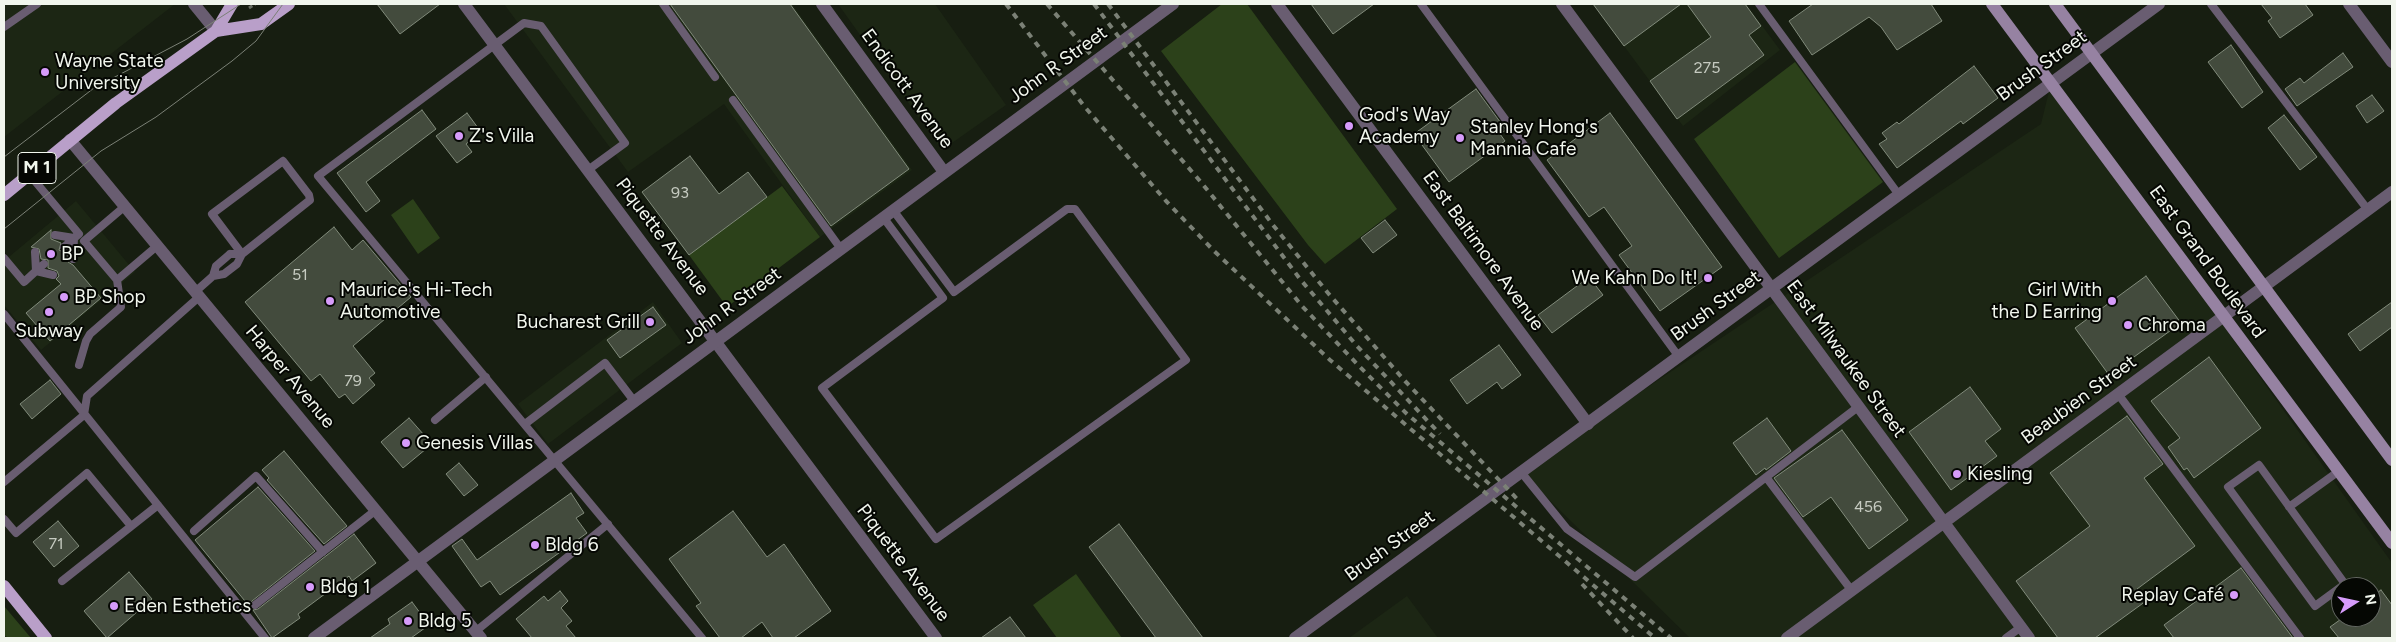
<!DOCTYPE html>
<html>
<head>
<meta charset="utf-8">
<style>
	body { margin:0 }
	#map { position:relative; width:2396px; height:642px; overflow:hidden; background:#171e11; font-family:Figtree,sans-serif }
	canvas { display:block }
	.frame { position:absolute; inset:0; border:5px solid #f1f6ed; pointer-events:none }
	.north { position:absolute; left:2331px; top:577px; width:50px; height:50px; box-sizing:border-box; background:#050703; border:1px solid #636761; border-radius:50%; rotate:80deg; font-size:14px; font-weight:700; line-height:20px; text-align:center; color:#f1f6ed }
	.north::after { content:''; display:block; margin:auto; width:18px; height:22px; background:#d69bfa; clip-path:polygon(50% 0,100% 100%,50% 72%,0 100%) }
</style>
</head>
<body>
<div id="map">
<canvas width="2396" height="642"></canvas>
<div class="frame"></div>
<div class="north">N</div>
</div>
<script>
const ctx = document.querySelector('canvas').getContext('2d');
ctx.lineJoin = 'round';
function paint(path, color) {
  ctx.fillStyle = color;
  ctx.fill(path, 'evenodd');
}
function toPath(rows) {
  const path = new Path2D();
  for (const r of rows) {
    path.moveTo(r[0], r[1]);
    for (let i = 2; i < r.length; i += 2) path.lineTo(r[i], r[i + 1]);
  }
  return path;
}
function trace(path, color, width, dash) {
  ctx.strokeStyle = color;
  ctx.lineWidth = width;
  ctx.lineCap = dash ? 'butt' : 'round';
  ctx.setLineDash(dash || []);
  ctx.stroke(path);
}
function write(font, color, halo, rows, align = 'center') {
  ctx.font = font + ' Figtree,sans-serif';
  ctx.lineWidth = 4;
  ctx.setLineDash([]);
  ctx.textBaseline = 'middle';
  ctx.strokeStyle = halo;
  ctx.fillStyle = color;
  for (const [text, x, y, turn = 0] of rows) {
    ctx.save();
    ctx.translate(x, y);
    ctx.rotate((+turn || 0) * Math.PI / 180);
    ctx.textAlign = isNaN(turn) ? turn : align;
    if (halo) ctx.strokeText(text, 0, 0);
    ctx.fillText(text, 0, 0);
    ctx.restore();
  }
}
const built = toPath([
	[4,4,175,4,4,137],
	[504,4,792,4,912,170,820,237,724,104,628,172],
	[838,4,935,4,1006,105,942,150],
	[1593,4,1746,4,1780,50,1683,126],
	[2051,83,2392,563,2392,638,1690,638,1521,472,2041,124],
	[2341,587,2371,587,2371,617,2341,617],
	[76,201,135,272,41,350,4,305,4,261],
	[653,302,682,343,548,444,518,404],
	[1407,596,1438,638,1349,638]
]);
const green = toPath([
	[1222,4,1247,4,1397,209,1325,264,1308,245,1161,51],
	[1795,62,1883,182,1779,258,1694,139],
	[782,186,820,237,727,307,689,255],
	[413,199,440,238,418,254,391,215],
	[1076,574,1122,638,1057,638,1033,605],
	[4,606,31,638,8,638,4,635]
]);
const building = toPath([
	[377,4,440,4,400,34,377,4],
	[670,4,790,4,909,169,831,226,670,4],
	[1311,4,1374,4,1333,34,1311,4],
	[1593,4,1681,4,1624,46,1593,4],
	[1687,4,1745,4,1761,26,1749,35,1764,55,1677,119,1650,81,1711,37,1687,4],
	[1813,4,1931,4,1942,21,1897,50,1881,27,1869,17,1812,55,1789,21,1813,4],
	[2261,4,2305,4,2313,15,2280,38,2268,21,2272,18,2261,4],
	[2231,45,2263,92,2242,108,2208,62,2231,45],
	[2343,53,2353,67,2297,106,2285,89,2300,78,2304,83,2343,53],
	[1974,66,1998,98,1963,124,1961,121,1897,168,1879,144,1887,139,1882,133,1897,122,1899,124,1974,66],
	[1476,89,1506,130,1500,134,1505,141,1449,182,1414,134,1476,89],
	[2372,95,2384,111,2367,123,2356,106,2372,95],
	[422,110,436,129,366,182,380,201,366,212,337,173,422,110],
	[467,113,481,132,466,144,472,152,457,163,436,136,467,113],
	[1610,113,1722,267,1660,311,1619,255,1632,246,1604,207,1589,217,1547,160,1610,113],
	[2284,115,2317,157,2300,170,2268,128,2284,115],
	[690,156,719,194,748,172,767,197,689,255,642,192,690,156],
	[1385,220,1397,235,1373,253,1361,238,1385,220],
	[334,227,352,250,363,240,411,297,353,346,375,373,369,378,375,385,353,404,345,394,339,398,320,374,311,381,245,302,334,227],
	[51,230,51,239,61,243,59,250,63,252,68,251,68,262,73,265,101,298,50,341,26,313,61,284,56,279,59,276,57,271,48,268,48,260,41,259,39,249,31,247,51,230],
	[2146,276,2181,323,2109,375,2075,328,2146,276],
	[1589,277,1603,295,1552,333,1538,315,1589,277],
	[2392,302,2392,327,2360,351,2348,334,2392,302],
	[653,307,666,325,620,358,607,340,653,307],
	[1499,345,1521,375,1502,389,1497,382,1467,404,1450,380,1499,345],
	[2209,357,2261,428,2194,478,2187,468,2184,470,2168,447,2180,438,2151,401,2209,357],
	[50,380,61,394,32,419,20,404,50,380],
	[1970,387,2001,429,1985,441,1997,456,1951,490,1909,432,1970,387],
	[2127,416,2163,464,2144,478,2195,546,2137,589,2146,601,2095,638,2058,638,2016,581,2090,526,2050,473,2127,416],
	[409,418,432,444,403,468,381,442,409,418],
	[1767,418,1791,451,1766,470,1765,468,1756,475,1733,443,1767,418],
	[1842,430,1908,520,1869,549,1831,497,1803,517,1774,478,1842,430],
	[284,451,347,526,324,544,267,480,269,478,262,470,284,451],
	[459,463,478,485,464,496,446,474,459,463],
	[258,487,315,551,252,601,249,606,195,540,258,487],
	[571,493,584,513,576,518,587,533,500,595,490,581,481,587,452,546,462,539,477,560,571,493],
	[733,511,767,557,784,544,831,611,794,638,773,638,762,622,741,638,720,638,696,606,701,603,669,559,733,511],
	[58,521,79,546,54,567,33,542,58,521],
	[1119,524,1203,638,1156,638,1089,547,1119,524],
	[354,534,376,563,352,581,349,576,298,614,300,618,272,638,253,610,258,609,354,534],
	[2241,568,2293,638,2174,638,2164,625,2241,568],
	[129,572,152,599,107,638,84,611,129,572],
	[2381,590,2392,605,2392,638,2339,638,2330,627,2344,617,2371,617,2371,597,2381,590],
	[560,591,568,601,561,608,572,621,566,626,576,638,532,638,516,619,544,596,548,601,560,591],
	[412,602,429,625,411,638,370,638,390,624,388,619,412,602],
	[1010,617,1026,638,981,638,1010,617]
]);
const path = toPath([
	[249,8,255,4]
]);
const service = toPath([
	[663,4,715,77],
	[1421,4,1679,357],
	[1759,4,1899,195],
	[2211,4,2368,210],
	[4,27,37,4],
	[733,100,841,249],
	[283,161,309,195,310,200,242,254,212,214,283,161],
	[588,170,625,143,541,26,524,23,318,176,702,638],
	[29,174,79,234,64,247],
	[124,207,84,241,117,280,157,246],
	[883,217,943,298,822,388,936,539,1186,360,1075,209,1067,209,954,292,893,210],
	[55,235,74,238,73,259],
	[230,254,242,254,237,264,224,274,213,276,216,266,230,254],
	[4,258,24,282,36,271,35,252],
	[44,264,36,271,53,275],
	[195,292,213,276],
	[4,314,265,638],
	[79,365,86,341,90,334,121,307,117,280],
	[2118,394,2300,638],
	[435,420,486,377],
	[525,424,605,363,634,401],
	[2259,465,2345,584,2315,606,2228,487,2259,465],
	[1521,472,1567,529,1635,577,1858,407],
	[1766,477,1852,591],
	[4,482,84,415,87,396,199,297],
	[2289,507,2339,471],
	[4,519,16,533,87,473,131,526],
	[194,531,256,476,323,552],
	[62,581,158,505],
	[255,605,376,510],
	[476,631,608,524],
	[2006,638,2021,627]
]);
const minor = toPath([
	[194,4,216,31],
	[464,4,936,638],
	[822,4,944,172],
	[1277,4,1588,424],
	[1562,4,2029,638],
	[2349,4,2392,62],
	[70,140,481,638],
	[2224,316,2392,192]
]);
const tertiary = toPath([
	[314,638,1173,4],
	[1295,638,2159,4],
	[1787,638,2224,316]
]);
const secondary = toPath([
	[1992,4,2392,543],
	[2055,4,2392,460]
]);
const primary = toPath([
	[216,31,261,24,289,4],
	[4,195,116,103,216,31,232,4],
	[4,586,46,638]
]);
const tram = toPath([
	[4,157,94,88,187,39,241,4],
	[4,229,101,151,156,117,232,61,256,41,283,4]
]);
const rail = toPath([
	[1006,4,1084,106,1166,201,1214,251,1330,360,1655,638],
	[1047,4,1200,181,1302,306,1358,365,1407,414,1671,638],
	[1094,4,1300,279,1357,346,1440,434],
	[1108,4,1273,225,1328,293,1405,381,1520,502],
	[1582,584,1633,638]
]);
const markers = [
	[45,72,5,"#d69bfa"],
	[1349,126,5,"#d69bfa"],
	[459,136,5,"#d69bfa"],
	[1460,138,5,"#d69bfa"],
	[51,254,5,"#d69bfa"],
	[1708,278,5,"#d69bfa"],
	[64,297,5,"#d69bfa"],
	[330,301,5,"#d69bfa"],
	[2112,301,5,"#d69bfa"],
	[49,312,5,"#d69bfa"],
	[650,322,5,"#d69bfa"],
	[2128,325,5,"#d69bfa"],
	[406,443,5,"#d69bfa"],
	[1957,474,5,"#d69bfa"],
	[535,545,5,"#d69bfa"],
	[310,587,5,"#d69bfa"],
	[2234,595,5,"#d69bfa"],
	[114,606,5,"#d69bfa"],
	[408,621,5,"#d69bfa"]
];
const numberNames = [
	["275",1707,68],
	["93",680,193],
	["51",300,275],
	["79",353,381],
	["456",1868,507],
	["71",56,544]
];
const shields = [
	[37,168,38]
];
const shieldNames = [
	["M 1",37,168]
];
const poiNames = [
	["Wayne State",55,61],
	["University",55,83],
	["God's Way",1359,115],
	["Academy",1359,137],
	["Stanley Hong's",1470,127],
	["Mannia Cafe",1470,149],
	["Z's Villa",469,136],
	["BP",61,254],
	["We Kahn Do It!",1698,278,"right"],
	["Maurice's Hi-Tech",340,290],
	["Automotive",340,312],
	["Girl With",2102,290,"right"],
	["the D Earring",2102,312,"right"],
	["BP Shop",74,297],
	["Bucharest Grill",640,322,"right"],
	["Chroma",2138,325],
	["Subway",49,331,"center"],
	["Genesis Villas",416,443],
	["Kiesling",1967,474],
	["Bldg 6",545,545],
	["Bldg 1",320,587],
	["Replay Café",2224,595,"right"],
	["Eden Esthetics",124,606],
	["Bldg 5",418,621]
];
const streetNames = [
	["John R Street",1058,65,-36],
	["Brush Street",2042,66,-36],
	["Endicott Avenue",907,89,54],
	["Piquette Avenue",662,237,53],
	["East Baltimore Avenue",1483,251,54],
	["East Grand Boulevard",2207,262,54],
	["John R Street",732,306,-36],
	["Brush Street",1716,306,-36],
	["East Milwaukee Street",1846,359,54],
	["Harper Avenue",290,377,50],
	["Beaubien Street",2079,400,-36],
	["Brush Street",1390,546,-36],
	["Piquette Avenue",903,563,53]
];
paint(built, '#1c2614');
paint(green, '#2c411a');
paint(building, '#434b3d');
trace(building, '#818b7b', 1);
trace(path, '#656b60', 3, [4, 2.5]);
trace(service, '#695d71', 8);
trace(minor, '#695d71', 12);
trace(tertiary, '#695d71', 12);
trace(secondary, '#9682a2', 12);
trace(primary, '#b99fc9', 12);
trace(tram, '#7b8176', 1);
trace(rail, '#7b8176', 4, [6, 6]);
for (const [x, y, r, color] of markers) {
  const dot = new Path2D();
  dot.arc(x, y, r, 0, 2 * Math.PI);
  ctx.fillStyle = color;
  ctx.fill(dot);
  trace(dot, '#050703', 2);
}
write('16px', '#c6cbc1', null, numberNames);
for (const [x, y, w] of shields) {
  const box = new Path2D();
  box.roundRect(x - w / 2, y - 15.5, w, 31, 4);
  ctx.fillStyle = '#050703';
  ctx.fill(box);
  trace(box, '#f1f6ed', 1);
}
write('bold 18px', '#f1f6ed', null, shieldNames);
write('19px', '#f1f6ed', '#050703', poiNames, 'left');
write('19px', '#f1f6ed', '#050703', streetNames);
</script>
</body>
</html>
